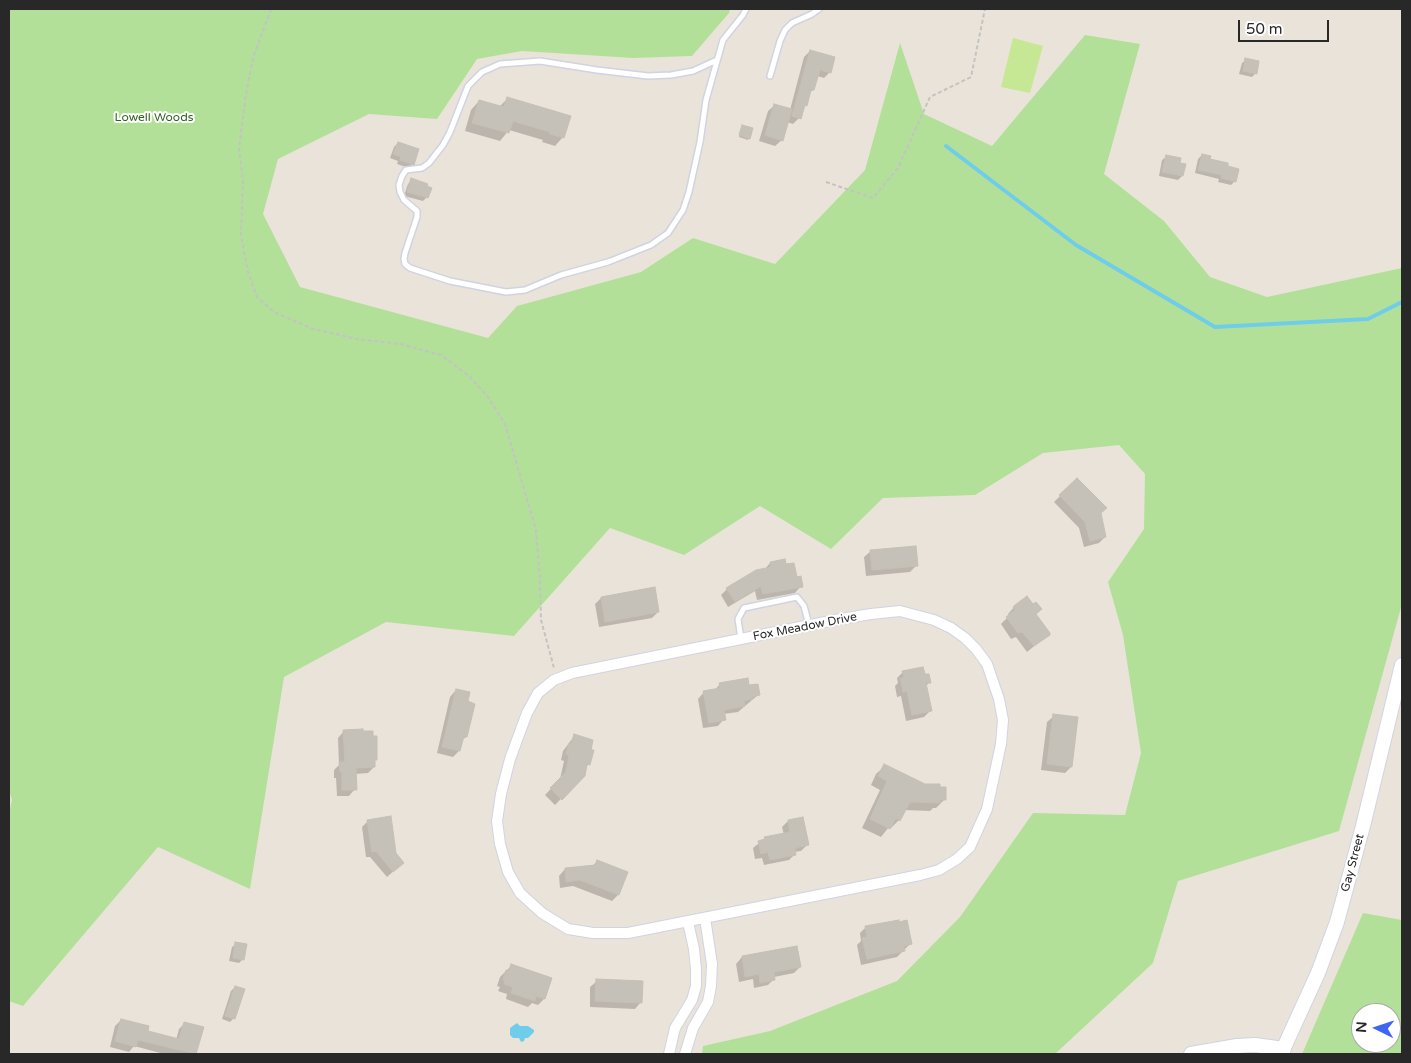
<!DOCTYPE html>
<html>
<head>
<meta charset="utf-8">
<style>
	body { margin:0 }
	#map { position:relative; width:1411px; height:1063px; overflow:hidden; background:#eae3da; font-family:"Varela Round",sans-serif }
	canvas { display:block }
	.frame { position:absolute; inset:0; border:10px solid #282828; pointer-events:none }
	.north { position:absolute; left:1351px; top:1003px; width:50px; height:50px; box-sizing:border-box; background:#fff; border:1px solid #a9a9a9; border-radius:50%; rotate:274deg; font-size:14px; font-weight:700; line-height:20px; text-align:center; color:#282828 }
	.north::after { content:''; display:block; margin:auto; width:18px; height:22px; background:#3e66f3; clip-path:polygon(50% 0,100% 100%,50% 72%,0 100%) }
	.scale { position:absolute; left:1238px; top:20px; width:91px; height:22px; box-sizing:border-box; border:2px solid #282828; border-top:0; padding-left:6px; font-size:15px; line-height:18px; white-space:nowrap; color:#282828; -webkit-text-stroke:4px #fff; paint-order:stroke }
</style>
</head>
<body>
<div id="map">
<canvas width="1411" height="1063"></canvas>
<div class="frame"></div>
<div class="north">N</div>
<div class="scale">50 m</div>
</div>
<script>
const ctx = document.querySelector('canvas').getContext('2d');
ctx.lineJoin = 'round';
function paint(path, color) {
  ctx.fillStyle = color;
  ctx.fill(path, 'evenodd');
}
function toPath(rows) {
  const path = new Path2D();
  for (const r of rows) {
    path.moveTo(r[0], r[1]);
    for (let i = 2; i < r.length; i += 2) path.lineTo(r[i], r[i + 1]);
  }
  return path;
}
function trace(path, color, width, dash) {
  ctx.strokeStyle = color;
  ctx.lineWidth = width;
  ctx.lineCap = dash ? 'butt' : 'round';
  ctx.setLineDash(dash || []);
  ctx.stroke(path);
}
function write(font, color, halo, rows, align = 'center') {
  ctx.font = font + ' "Varela Round",sans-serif';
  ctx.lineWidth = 4;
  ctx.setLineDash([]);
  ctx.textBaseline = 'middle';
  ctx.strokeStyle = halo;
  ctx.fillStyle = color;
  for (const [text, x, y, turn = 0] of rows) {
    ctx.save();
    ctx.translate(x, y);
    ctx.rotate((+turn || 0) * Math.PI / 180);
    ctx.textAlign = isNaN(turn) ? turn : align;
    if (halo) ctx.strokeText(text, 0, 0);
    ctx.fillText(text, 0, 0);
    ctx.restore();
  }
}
const green = toPath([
	[9,9,730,9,729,13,692,56,633,58,522,51,477,59,437,119,369,114,278,159,263,214,300,287,488,338,517,306,641,272,693,238,775,264,865,170,900,43,924,114,992,146,1085,35,1140,44,1104,174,1164,221,1210,277,1267,297,1402,268,1402,604,1339,831,1178,881,1153,963,1055,1054,702,1054,703,1046,770,1031,897,981,960,917,1033,813,1125,815,1141,753,1123,635,1108,582,1144,529,1145,474,1119,445,1043,453,975,495,883,498,831,549,760,506,684,555,610,528,514,636,386,622,284,677,250,889,158,847,23,1006,9,1001,9,813,12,800,9,790],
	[1363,913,1402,920,1402,1054,1302,1054],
	[1361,1013,1391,1013,1391,1043,1361,1043]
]);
const pitch = toPath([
	[1013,38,1043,46,1030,93,1001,87]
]);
const water = toPath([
	[517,1023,520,1026,528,1026,534,1030,534,1032,528,1038,525,1038,524,1041,521,1042,519,1038,513,1038,510,1035,510,1028]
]);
const shadow = toPath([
	[810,51,830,72,824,78,817,76,813,90,808,94,799,118,793,124,787,122,782,140,775,146,759,141,768,111,775,105,790,110,804,57],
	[1246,60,1256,73,1252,77,1239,74,1242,63],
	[508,98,563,137,555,146,542,142,543,140,509,130,500,141,465,131,471,110,479,101,499,107],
	[741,128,749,138,748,140,739,137],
	[398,143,412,164,409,168,397,164,398,161,390,158,394,147],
	[1202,155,1209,160,1235,181,1231,185,1218,182,1219,179,1195,173,1198,159],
	[1166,157,1179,164,1182,176,1178,180,1159,176,1162,160],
	[412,180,425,187,427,197,423,201,404,196,408,184],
	[1077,479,1099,513,1105,537,1099,543,1084,547,1079,528,1054,502],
	[871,551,916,566,910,572,866,576,864,557],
	[770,563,785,566,801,586,795,593,757,600,755,591,728,607,721,595,727,589,764,570],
	[601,598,658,612,652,618,599,627,595,604],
	[1015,606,1049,634,1027,652,1016,637,1011,639,1001,624,1009,616,1008,614],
	[903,672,924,676,930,682,926,686,930,711,924,717,906,721,901,696,897,697,895,686,898,683,897,678],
	[720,684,748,687,758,695,738,712,723,714,724,719,718,726,703,728,698,699,704,692,714,691],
	[456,690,466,737,461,741,459,751,453,757,437,753,450,697],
	[1054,716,1077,719,1071,767,1065,773,1041,770,1047,722],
	[344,731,376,759,374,762,374,767,368,773,355,774,355,789,349,796,337,796,336,778,334,778,334,770,339,765,338,738],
	[575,735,589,764,585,768,583,776,555,805,545,795,560,779,564,761,561,760,563,751],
	[885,766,944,800,936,808,933,808,930,811,904,810,899,820,891,828,889,827,881,837,862,828,880,790,871,785,876,774],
	[368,821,396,869,387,877,370,857,366,857,362,827],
	[788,821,807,845,801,851,794,852,795,854,789,860,764,865,762,858,755,859,753,848,765,838,784,835,782,827],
	[597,862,626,873,618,895,612,901,573,886,560,888,559,876,565,869,592,866],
	[866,927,910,944,897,957,861,965,857,945,861,941,860,933],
	[236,944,243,959,239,963,229,961,232,947],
	[796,947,800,967,794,973,774,977,774,979,768,985,754,988,753,979,739,982,736,964,742,957],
	[512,965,551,979,544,999,538,1005,532,1003,528,1007,506,999,507,994,498,991,500,987,497,986,500,977],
	[597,981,641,1002,635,1009,590,1007,590,987],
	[235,987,234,1018,230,1022,222,1019,231,991],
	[121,1020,146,1032,176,1040,179,1029,185,1023,202,1028,195,1054,164,1054,134,1046,129,1052,110,1047,115,1026]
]);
const stream = toPath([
	[946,146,1076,245,1215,327,1368,319,1402,302]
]);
const building = toPath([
	[810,50,835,57,831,73,820,70,814,90,811,90,807,106,805,105,801,119,792,116,810,50],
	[1245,58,1259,61,1257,74,1243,71,1245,58],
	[507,97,571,116,564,138,550,134,550,132,513,121,509,133,472,123,479,100,504,107,507,97],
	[774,104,792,109,783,141,765,135,774,104],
	[742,125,753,128,750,139,739,135,742,125],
	[398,142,419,149,414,165,400,160,401,157,393,154,398,142],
	[1202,154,1211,156,1210,159,1228,163,1228,166,1239,169,1236,182,1221,178,1222,175,1198,170,1202,154],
	[1166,155,1181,158,1180,163,1186,164,1183,176,1162,172,1166,155],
	[411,178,428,184,427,186,432,188,428,198,407,192,411,178],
	[1077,478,1107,508,1101,513,1106,537,1090,541,1085,522,1059,495,1077,478],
	[916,546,918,566,872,570,870,550,916,546],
	[785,559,786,564,794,563,797,577,801,576,803,587,763,594,761,586,735,602,726,588,756,570,771,567,770,562,785,559],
	[655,587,659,612,605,622,601,597,655,587],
	[1027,596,1033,604,1036,602,1042,609,1036,614,1050,633,1050,635,1034,646,1022,632,1018,633,1006,617,1015,610,1013,607,1015,605,1027,596],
	[923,667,925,674,929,674,931,683,926,683,932,711,912,715,907,691,903,692,900,678,904,678,902,671,923,667],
	[748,678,749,685,758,684,760,695,752,697,752,699,744,701,745,706,724,710,726,720,709,723,703,691,720,688,719,683,748,678],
	[456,689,470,692,468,701,475,704,467,737,464,736,460,751,442,747,456,689],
	[1053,714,1078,717,1072,767,1047,764,1053,714],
	[363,729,363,731,373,731,373,736,377,736,377,760,375,760,375,767,356,768,357,790,342,790,342,772,340,772,339,762,345,762,343,730,363,729],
	[574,734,593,740,591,750,594,750,590,765,587,764,585,776,562,800,550,788,566,772,569,755,566,754,569,743,571,744,574,734],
	[884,764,925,784,940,784,940,787,946,787,946,800,940,800,940,803,910,802,900,821,896,818,890,829,870,819,887,781,878,776,884,764],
	[391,816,396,853,404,863,393,872,376,851,372,852,367,820,391,816],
	[803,817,809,845,795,848,796,855,770,860,768,852,761,854,758,841,765,839,764,837,790,832,788,820,803,817],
	[597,860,628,872,619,895,580,880,566,882,565,868,595,865,597,860],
	[899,920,899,922,907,920,912,944,904,946,905,951,867,959,862,938,867,937,865,926,899,920],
	[235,942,247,944,244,960,233,958,235,942],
	[797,946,801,967,774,972,775,980,760,983,759,974,745,977,742,956,797,946],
	[511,964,552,978,545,999,536,996,535,1001,511,993,513,987,504,984,505,981,503,980,506,970,509,971,511,964],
	[596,979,643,981,642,1003,595,1001,596,979],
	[235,986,245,989,235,1019,225,1016,235,986],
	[121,1019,149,1026,148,1031,179,1039,184,1022,204,1027,196,1054,138,1040,136,1047,115,1041,121,1019]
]);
const path = toPath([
	[271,9,253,58,246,94,239,149,243,180,241,236,248,272,257,297,274,312,313,329,357,339,400,344,441,355,469,376,488,397,505,424,536,530,540,580,541,620,554,668],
	[826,182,873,198,898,168,930,97,971,77,985,9]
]);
const lane = toPath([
	[717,60,693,71,671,75,648,76,597,70,540,61,500,64,482,72,468,86,450,132,443,145,429,163,422,168,406,170,402,176,399,185,400,192,404,200,417,211,417,217,405,253,404,259,405,264,410,268,450,281,506,292,525,290,561,275,608,262,651,245,668,233,683,210,689,192,700,142,706,100,723,40,743,15,746,9],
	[770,76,780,41,785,30,792,23,812,14,819,9],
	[741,639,738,619,744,608,797,597,804,606,809,625]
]);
const street = toPath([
	[900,611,934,620,951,628,965,638,976,649,987,664,999,699,1003,720,1001,744,987,809,970,847,957,859,939,870,920,875,628,933,593,933,568,929,542,913,520,893,508,872,500,844,497,821,501,794,510,759,527,713,538,693,554,680,572,673,835,620,871,614,900,611],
	[669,1054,675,1028,692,1000,696,986,696,969,694,949,688,922],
	[685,1054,693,1028,708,1002,711,986,712,964,705,918]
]);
const secondary = toPath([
	[1191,1054,1237,1046,1255,1045,1284,1049],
	[1281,1054,1318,973,1337,922,1363,826,1402,665]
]);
const parkNames = [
	["Lowell Woods",154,118]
];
const streetNames = [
	["Fox Meadow Drive",805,627,-11],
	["Gay Street",1353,863,-75]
];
paint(green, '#b3e098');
paint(pitch, '#c6e794');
paint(water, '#70cdea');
paint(shadow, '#0003');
trace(stream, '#70cdea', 4);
paint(building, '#c5c1b9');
trace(building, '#c5bfb4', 1);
trace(lane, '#d0d3e1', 8);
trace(street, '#d0d3e1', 12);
trace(secondary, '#d0d3e1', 16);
trace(path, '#c3c3c3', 2, [4, 2.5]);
trace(lane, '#fff', 5);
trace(street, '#fff', 10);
trace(secondary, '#fff', 14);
write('12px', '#2c621c', '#fff', parkNames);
write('12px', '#282828', '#fff', streetNames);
</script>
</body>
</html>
